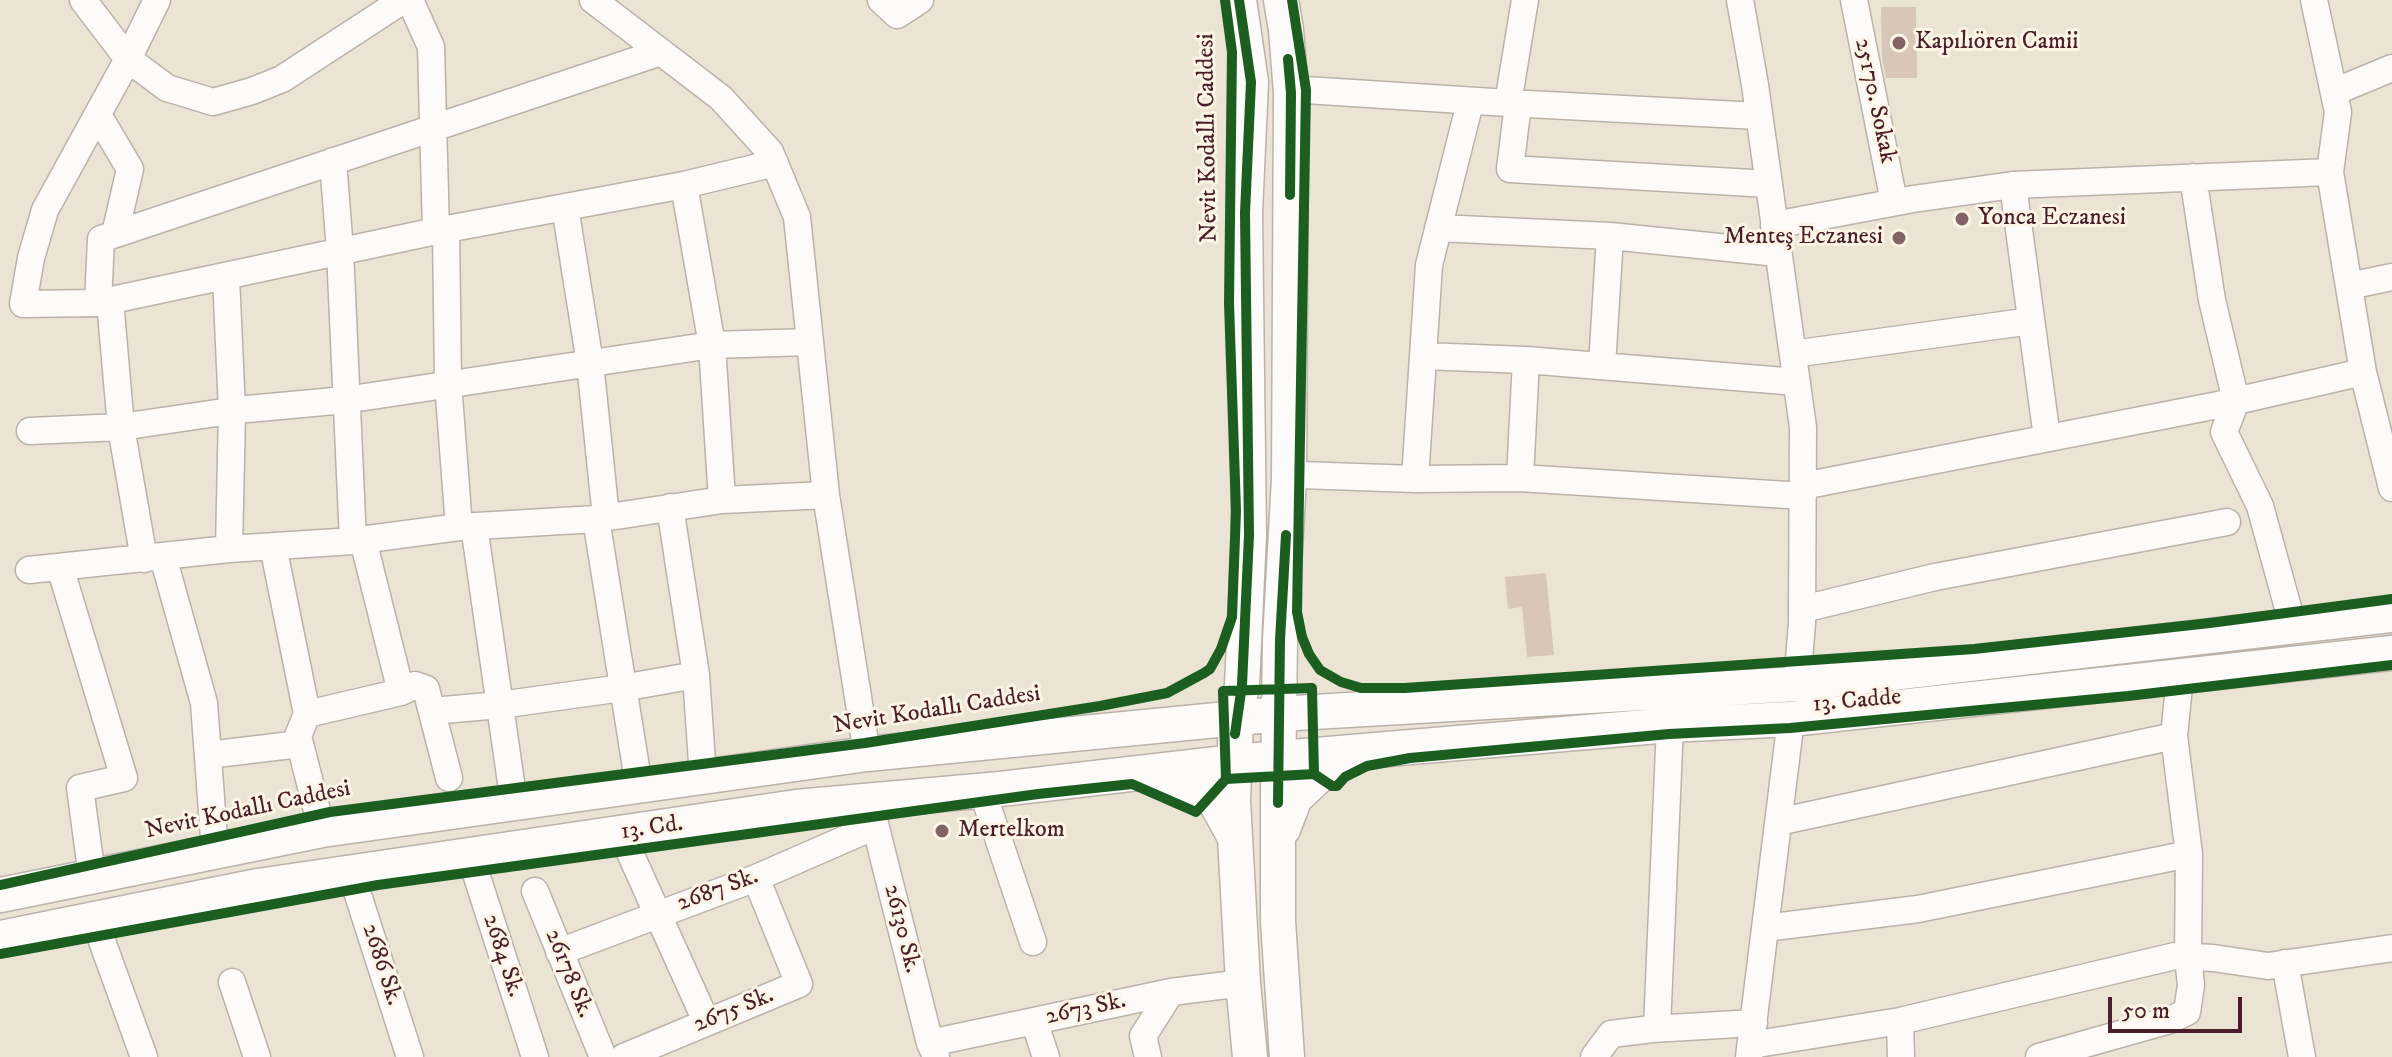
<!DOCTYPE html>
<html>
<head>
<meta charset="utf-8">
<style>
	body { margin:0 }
	#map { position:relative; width:2392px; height:1057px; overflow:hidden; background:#ebe3d4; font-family:"IM FELL DW Pica",serif }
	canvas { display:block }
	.scale { position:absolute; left:2108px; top:997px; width:134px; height:36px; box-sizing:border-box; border:4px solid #4a1f2b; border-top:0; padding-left:10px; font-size:24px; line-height:28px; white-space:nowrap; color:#4a1f2b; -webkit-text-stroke:6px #fcf5e5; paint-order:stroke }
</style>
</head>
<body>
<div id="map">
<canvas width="2392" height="1057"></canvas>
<div class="scale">50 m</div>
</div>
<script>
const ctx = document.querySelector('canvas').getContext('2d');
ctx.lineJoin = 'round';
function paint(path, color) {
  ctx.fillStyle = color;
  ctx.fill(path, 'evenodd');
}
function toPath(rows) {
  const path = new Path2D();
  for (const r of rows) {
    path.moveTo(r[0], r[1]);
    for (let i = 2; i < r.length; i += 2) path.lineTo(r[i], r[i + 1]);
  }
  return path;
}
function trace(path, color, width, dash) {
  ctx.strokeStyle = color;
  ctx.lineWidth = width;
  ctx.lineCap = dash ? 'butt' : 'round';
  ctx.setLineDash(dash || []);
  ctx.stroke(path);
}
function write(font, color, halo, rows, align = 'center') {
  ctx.font = font + ' "IM FELL DW Pica",serif';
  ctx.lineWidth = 6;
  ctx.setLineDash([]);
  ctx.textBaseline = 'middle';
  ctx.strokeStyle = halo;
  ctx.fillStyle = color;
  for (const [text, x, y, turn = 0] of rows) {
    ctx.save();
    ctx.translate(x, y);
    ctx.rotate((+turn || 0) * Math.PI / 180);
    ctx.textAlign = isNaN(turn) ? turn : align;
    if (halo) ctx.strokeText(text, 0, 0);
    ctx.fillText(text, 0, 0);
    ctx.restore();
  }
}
const building = toPath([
	[1881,7,1916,7,1917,78,1886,78,1882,59],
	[1546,573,1554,655,1527,657,1522,607,1508,609,1505,577]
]);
const minor = toPath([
	[83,0,128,59,167,88,213,102,252,91,282,79,403,0],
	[157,0,128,59,45,210,31,258,23,304,98,303,436,231,684,185,775,163],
	[410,0,431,47,436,231],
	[593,0,721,98,770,152,797,217,826,495,867,754],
	[881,0,897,15,920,0],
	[1740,0,1755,85,1803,427,1802,623,1797,684],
	[1854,0,1894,202],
	[2314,0,2338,112,2330,172],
	[2334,92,2392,68],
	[1291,93,1306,90,1508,103,1525,0],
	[1508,103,1759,116],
	[1518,104,1510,169,1769,184],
	[98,115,130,169,115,234],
	[333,161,340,251,353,541],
	[2193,177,2212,300,2236,401,2224,432,2260,506,2293,626],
	[684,185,712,345,722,500],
	[2013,185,2047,438],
	[565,207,590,363,606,517],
	[1774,225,1913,199,2013,185,2330,172,2363,372,2392,488],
	[1438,228,1610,236,1778,253],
	[446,229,448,383,459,527],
	[226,276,232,411,229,549],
	[2349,286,2392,277],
	[110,301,121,427,144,559],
	[98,303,101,239,661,52],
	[1793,354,2031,321],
	[1423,356,1526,360,1797,382],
	[1602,366,1610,236],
	[30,431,121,427,237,410,345,400,712,345,810,342],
	[1289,478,1300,475,1415,479,1520,478,1803,496],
	[1520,478,1526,360],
	[1415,479,1429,265,1470,103],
	[1803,486,2218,405,2363,372],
	[670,507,696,675,703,777],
	[596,519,639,786],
	[474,526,514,803],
	[363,540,401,692],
	[273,546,307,714,298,736,322,830],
	[163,557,204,703,215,852],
	[60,567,124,778,80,788,92,876],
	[29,570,229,549,353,541,459,527,596,519,722,500,826,495],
	[1803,609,1935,577,2227,522],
	[432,711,500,705,622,688,696,675],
	[307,714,401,692,415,685,426,689,449,778],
	[208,755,300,744],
	[982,790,1033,942],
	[872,812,930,1043,936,1056],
	[1778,822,2174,736],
	[621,833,706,1021],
	[470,855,535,1057],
	[351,873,410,1057],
	[535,891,603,1057],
	[94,919,144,1057],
	[1765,928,1918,909,2189,854],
	[559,952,756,878,875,826],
	[2285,963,2302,1057],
	[232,982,257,1057],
	[1034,1021,1046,1057],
	[1900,1021,1901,1057],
	[1657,1028,1670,725],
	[930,1043,1171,992,1243,983],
	[1751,1045,1900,1021,2175,956,2213,958,2268,966,2392,948],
	[624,1057,799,984,756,878],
	[1148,1057,1143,1036,1171,992],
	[1594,1057,1611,1034,1652,1029,1754,1023],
	[1749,1057,1791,719],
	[2039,1057,2170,1020,2187,1012,2191,985,2188,957,2189,854,2174,736,2180,676]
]);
const major = toPath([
	[1239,0,1251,82,1245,213,1249,535,1242,685,1236,718,1233,800,1243,983,1250,1057],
	[1281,0,1286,30,1291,93,1289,478,1280,640,1278,791,1278,921,1287,1057],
	[1155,778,1180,782,1215,801,1233,834],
	[1283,829,1295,798,1328,767,1351,759],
	[0,895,322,830,867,754,1279,714,1797,684,2392,615],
	[0,938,258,886,796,807,1000,789,1234,762,1670,725,1791,719,2392,653]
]);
const cycleway = toPath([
	[1292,0,1306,90,1297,612,1302,637,1309,654,1320,670,1341,682,1361,688,1405,688,1974,649,2210,623,2392,599],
	[1288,59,1291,93,1290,195],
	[1235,734,1242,685,1249,535,1245,213,1251,82,1239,0],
	[1314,774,1312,688,1223,691,1226,779,1314,774,1332,786,1337,786,1345,777,1367,766,1410,758,1669,734,1790,728,2128,696,2392,665],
	[1278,803,1280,640,1286,535],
	[0,885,330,812,865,743,1100,706,1167,693,1204,673,1210,669,1221,649,1232,617,1236,511,1229,303,1232,52,1225,0],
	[0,954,378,885,1038,794,1132,784,1196,812,1226,779]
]);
const markers = [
	[1899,43,8,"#826466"],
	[1962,219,8,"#826466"],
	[1899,238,8,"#826466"],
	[942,831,8,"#826466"]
];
const poiNames = [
	["Kapılıören Camii",1915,43],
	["Yonca Eczanesi",1978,219],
	["Menteş Eczanesi",1883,238,"right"],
	["Mertelkom",958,831]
];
const streetNames = [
	["25170. Sokak",1874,101,78],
	["Nevit Kodallı Caddesi",1209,138,-91],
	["13. Cadde",1857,702,-5],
	["Nevit Kodallı Caddesi",937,711,-9],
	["Nevit Kodallı Caddesi",248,811,-12],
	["13. Cd.",652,829,-8],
	["2687 Sk.",718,891,-20],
	["26130 Sk.",901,929,76],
	["2684 Sk.",502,956,72],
	["2686 Sk.",381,965,72],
	["26178 Sk.",568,974,68],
	["2673 Sk.",1086,1010,-12],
	["2675 Sk.",734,1011,-22]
];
paint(building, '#d8c6b9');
trace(minor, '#bbb2aa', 29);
trace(major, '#bbb2aa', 37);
trace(minor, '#fcfbf9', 26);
trace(major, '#fcfbf9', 34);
trace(cycleway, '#1b5e20', 10);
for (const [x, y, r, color] of markers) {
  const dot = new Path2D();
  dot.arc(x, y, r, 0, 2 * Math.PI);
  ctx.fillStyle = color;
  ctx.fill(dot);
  trace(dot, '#fcf5e5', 3);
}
write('24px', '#4a1f2b', '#fcf5e5', poiNames, 'left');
write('24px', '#4a1f2b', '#fcf5e5', streetNames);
</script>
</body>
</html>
